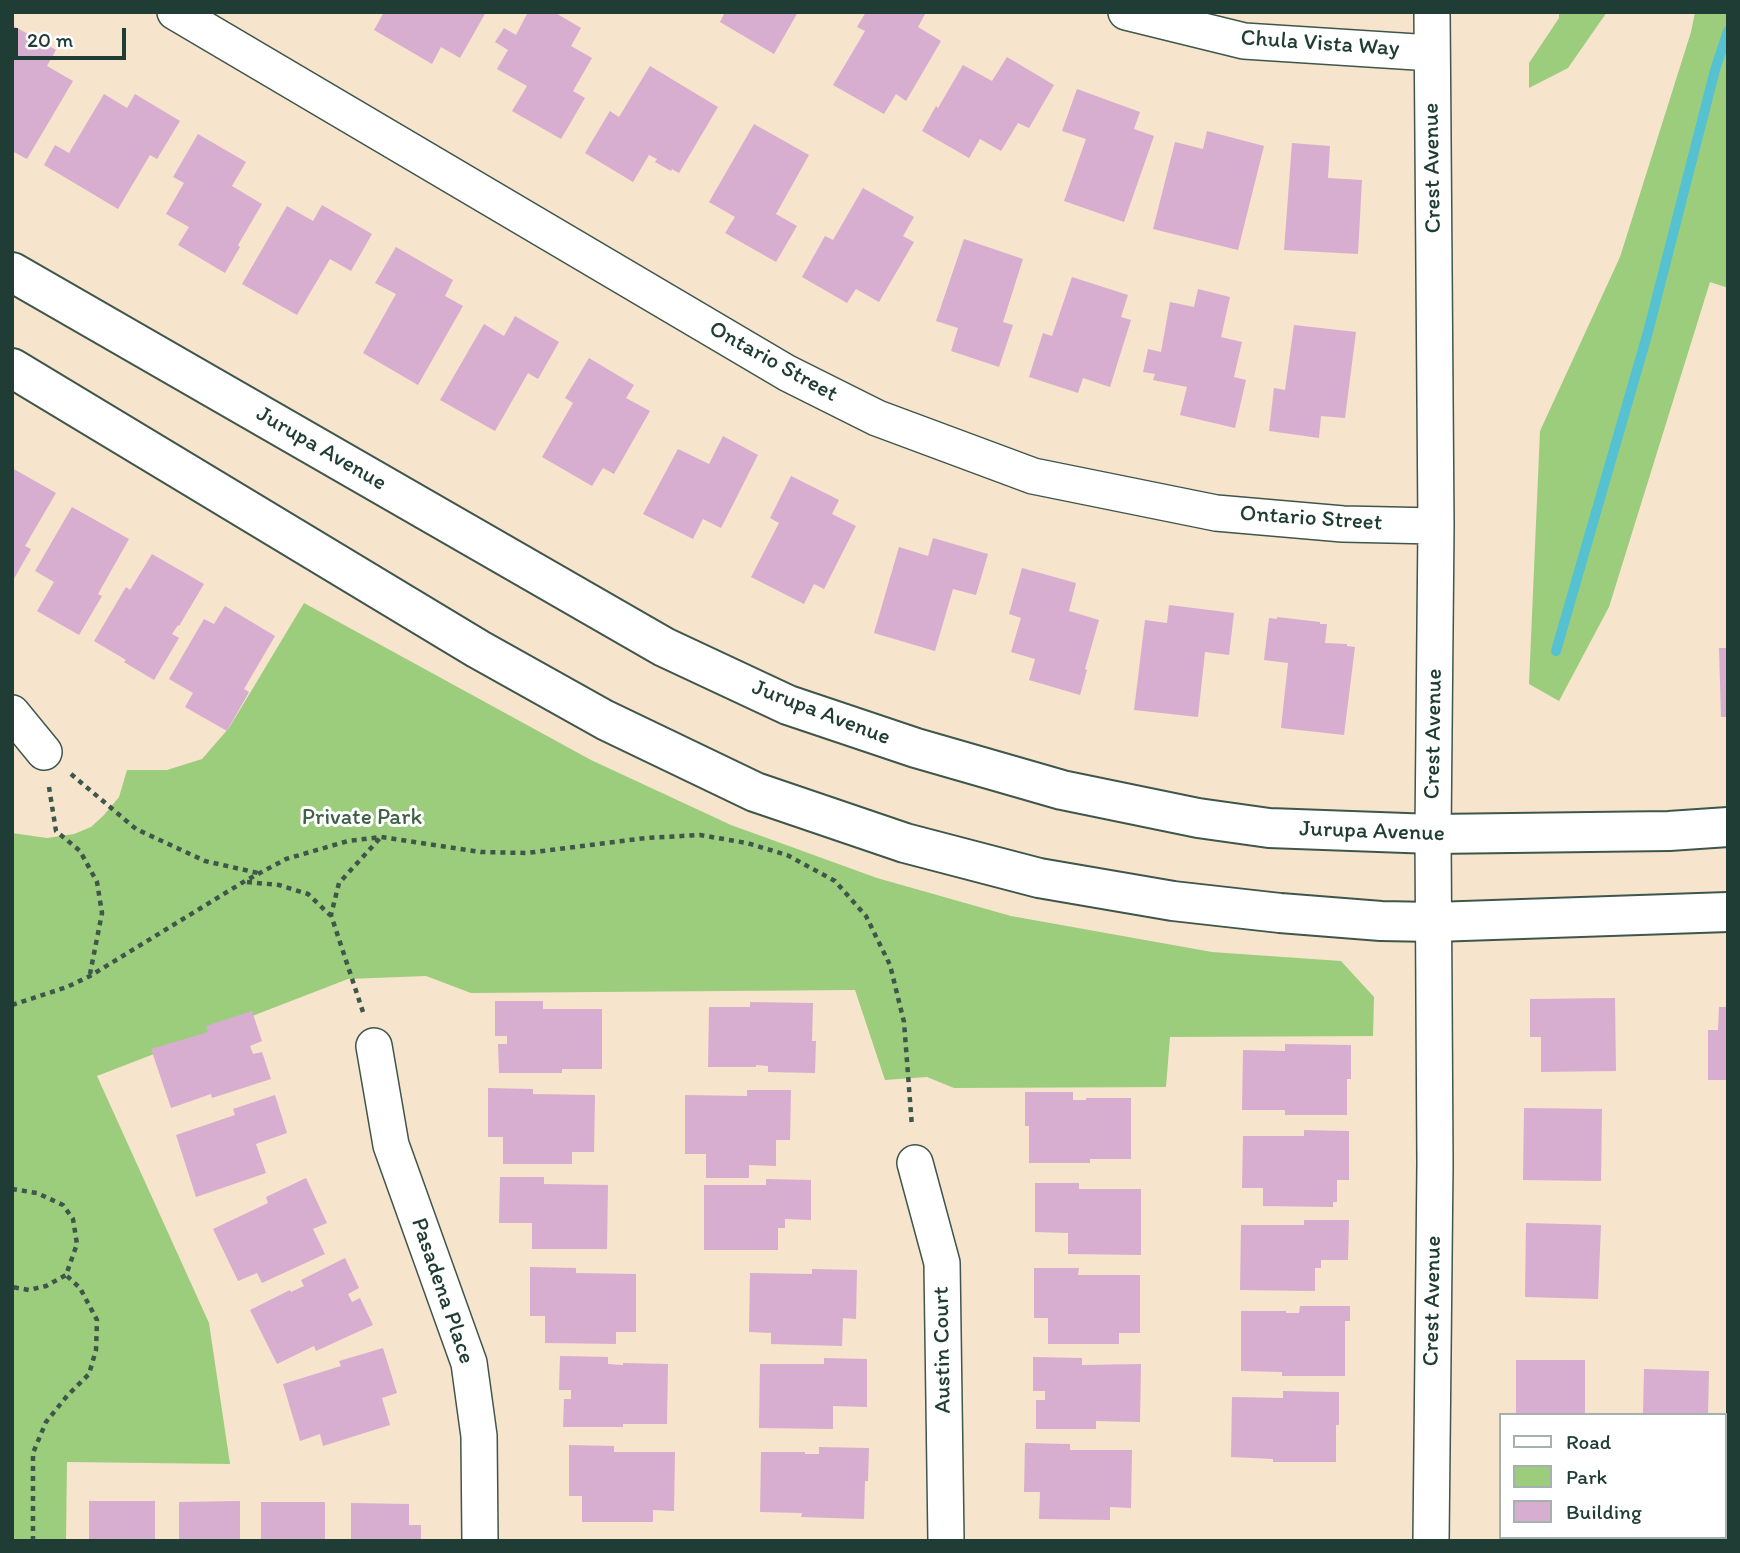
<!DOCTYPE html>
<html>
<head>
<meta charset="utf-8">
<style>
	body { margin:0 }
	#map { position:relative; width:1740px; height:1553px; overflow:hidden; background:#f6e4cd; font-family:Itim,sans-serif }
	canvas { display:block }
	.frame { position:absolute; inset:0; border:14px solid #1f3d34; pointer-events:none }
	.legend { position:absolute; left:1499px; top:1413px; width:228px; height:126px; box-sizing:border-box; background:#fff; border:2px solid #a5b1ae; margin:0; padding:9px 12px; list-style:none; font-size:21px; color:#1f3d34 }
	.legend li { display:flex; align-items:center; gap:14px; height:35px }
	.legend b { width:35px; border:2px solid #a5b1ae }
	.scale { position:absolute; left:14px; top:28px; width:112px; height:32px; box-sizing:border-box; border:4px solid #1f3d34; border-top:0; padding-left:9px; font-size:21px; line-height:24px; white-space:nowrap; color:#1f3d34; -webkit-text-stroke:5px #fff; paint-order:stroke }
</style>
</head>
<body>
<div id="map">
<canvas width="1740" height="1553"></canvas>
<div class="frame"></div>
<ul class="legend">
<li><b style="height:9px;background:#fff"></b>Road</li>
<li><b style="height:19px;background:#9ccd7d"></b>Park</li>
<li><b style="height:19px;background:#d7aecf"></b>Building</li>
</ul>
<div class="scale">20 m</div>
</div>
<script>
const ctx = document.querySelector('canvas').getContext('2d');
ctx.lineJoin = 'round';
function paint(path, color) {
  ctx.fillStyle = color;
  ctx.fill(path, 'evenodd');
}
function toPath(rows) {
  const path = new Path2D();
  for (const r of rows) {
    path.moveTo(r[0], r[1]);
    for (let i = 2; i < r.length; i += 2) path.lineTo(r[i], r[i + 1]);
  }
  return path;
}
function trace(path, color, width, dash) {
  ctx.strokeStyle = color;
  ctx.lineWidth = width;
  ctx.lineCap = dash ? 'butt' : 'round';
  ctx.setLineDash(dash || []);
  ctx.stroke(path);
}
function write(font, color, halo, rows, align = 'center') {
  ctx.font = font + ' Itim,sans-serif';
  ctx.lineWidth = 6;
  ctx.setLineDash([]);
  ctx.textBaseline = 'middle';
  ctx.strokeStyle = halo;
  ctx.fillStyle = color;
  for (const [text, x, y, turn = 0] of rows) {
    ctx.save();
    ctx.translate(x, y);
    ctx.rotate((+turn || 0) * Math.PI / 180);
    ctx.textAlign = isNaN(turn) ? turn : align;
    if (halo) ctx.strokeText(text, 0, 0);
    ctx.fillText(text, 0, 0);
    ctx.restore();
  }
}
const green = toPath([
	[1559,12,1607,12,1568,68,1529,88,1529,63,1559,18],
	[1695,12,1728,12,1728,288,1710,282,1609,607,1559,701,1529,684,1540,431,1620,257,1691,32],
	[304,603,591,760,731,825,877,878,1011,916,1212,952,1341,961,1374,997,1373,1036,1170,1037,1166,1087,954,1088,927,1077,885,1080,855,990,471,993,426,976,348,979,97,1076,209,1323,230,1464,67,1462,66,1541,12,1541,12,833,47,838,74,834,91,827,104,815,119,797,127,770,167,770,202,759,229,728]
]);
const stream = toPath([
	[1556,651,1648,332,1715,70,1728,31]
]);
const building = toPath([
	[384,12,486,12,460,58,441,47,432,64,374,30],
	[528,12,554,12,581,28,571,46,592,58,573,91,585,98,561,139,512,111,527,86,497,69,508,50,495,42,504,28,516,35],
	[725,12,798,12,774,54,720,22],
	[866,12,922,12,925,14,918,27,941,41,906,101,896,94,884,114,833,85,865,31,857,27],
	[12,25,56,50,47,66,73,81,27,159,12,151],
	[1007,57,1054,85,1029,128,1018,123,1001,151,980,139,969,158,922,131,936,106,938,108,963,65,992,81],
	[650,66,718,107,679,173,672,169,671,171,655,162,657,159,649,155,633,182,585,153,610,111,619,117],
	[1077,89,1140,112,1134,129,1154,136,1124,222,1064,201,1086,139,1062,131],
	[104,94,127,108,135,94,180,121,157,159,150,155,118,209,44,165,55,145,69,153],
	[754,124,809,155,776,214,797,226,776,262,725,233,735,217,709,202],
	[1207,131,1264,146,1238,250,1153,229,1175,142,1203,149],
	[198,134,246,162,232,186,262,204,238,245,240,247,225,273,178,245,189,227,166,214,184,183,173,177],
	[1292,143,1330,146,1328,178,1362,180,1358,254,1284,250],
	[863,188,914,217,903,236,914,242,879,302,856,289,847,303,802,277,825,236,833,240],
	[322,205,372,234,351,271,330,259,297,315,242,284,287,206,313,221],
	[964,239,1023,259,1003,322,1013,325,999,367,951,351,958,328,936,321],
	[396,247,453,280,445,296,463,306,418,385,363,353,396,294,375,283],
	[1072,277,1128,295,1121,317,1131,320,1110,387,1083,378,1078,393,1029,377,1043,333,1052,336],
	[1198,289,1230,297,1221,337,1242,342,1234,377,1246,380,1235,428,1180,415,1187,387,1153,380,1155,374,1143,372,1148,349,1161,352,1170,302,1194,307],
	[515,316,559,342,538,379,528,373,495,431,440,400,484,324,504,336],
	[1294,325,1356,332,1345,418,1321,416,1319,438,1269,431,1274,388,1285,390],
	[589,358,634,385,626,398,650,411,614,474,603,468,592,486,542,457,573,403,565,398],
	[723,436,758,455,721,528,703,519,693,539,643,514,678,449,709,464],
	[12,468,56,493,25,546,31,549,12,582],
	[791,476,839,500,832,514,856,526,824,589,814,584,804,604,751,577,779,523,770,518],
	[72,507,129,539,98,594,102,596,79,635,37,611,54,582,35,571],
	[933,538,988,554,976,595,953,589,935,651,874,633,899,547,928,556],
	[152,554,204,584,179,626,178,625,172,634,179,638,154,680,124,662,126,660,94,641,126,587,130,590],
	[1022,568,1076,583,1069,611,1099,620,1085,669,1087,670,1080,695,1029,680,1035,659,1011,652,1021,618,1009,614],
	[1169,605,1234,613,1229,655,1205,652,1198,717,1134,710,1145,620,1167,623],
	[225,606,275,636,244,689,249,692,227,731,185,707,193,693,169,679,204,619,214,624],
	[1277,617,1320,622,1320,624,1327,624,1325,643,1347,644,1347,646,1355,647,1344,735,1281,728,1288,663,1264,660,1269,618,1277,619],
	[1719,648,1728,648,1728,717,1721,717],
	[1615,998,1616,1071,1541,1072,1541,1037,1530,1037,1530,999],
	[495,1001,543,1001,543,1009,602,1009,602,1069,562,1069,562,1073,499,1073,498,1044,507,1044,507,1036,495,1036],
	[750,1002,813,1003,812,1041,816,1041,815,1073,768,1072,768,1066,756,1065,756,1067,708,1067,709,1007,750,1007],
	[1719,1007,1728,1007,1728,1080,1708,1080,1708,1030,1718,1030],
	[252,1011,262,1041,250,1046,253,1054,262,1052,271,1079,212,1098,211,1094,171,1108,151,1049,208,1032,206,1026],
	[1285,1044,1351,1045,1351,1079,1347,1079,1347,1115,1285,1115,1285,1110,1242,1110,1243,1050,1285,1051],
	[488,1088,533,1089,533,1094,595,1095,594,1152,572,1152,572,1164,503,1164,503,1137,488,1137],
	[747,1090,791,1090,790,1140,776,1140,776,1166,749,1165,749,1178,706,1178,706,1154,685,1154,685,1095,747,1096],
	[1025,1092,1073,1092,1073,1100,1086,1100,1086,1098,1131,1098,1131,1159,1090,1159,1090,1163,1029,1163,1029,1126,1025,1126],
	[275,1095,287,1133,256,1144,266,1173,196,1197,176,1135,235,1115,233,1109],
	[1524,1108,1602,1109,1601,1181,1523,1180],
	[1304,1130,1349,1131,1349,1180,1337,1180,1337,1202,1333,1202,1333,1207,1263,1206,1263,1188,1242,1188,1243,1136,1304,1136],
	[500,1177,544,1177,544,1184,608,1185,607,1249,532,1249,532,1223,499,1223],
	[306,1178,327,1223,313,1229,325,1254,262,1283,257,1273,238,1281,213,1229,268,1203,266,1197],
	[766,1179,811,1180,811,1220,785,1219,785,1228,778,1228,778,1250,704,1250,704,1185,766,1185],
	[1035,1183,1079,1183,1079,1189,1141,1189,1141,1255,1068,1254,1068,1233,1035,1232],
	[1304,1220,1349,1220,1348,1260,1321,1260,1321,1268,1315,1268,1315,1291,1240,1290,1241,1225,1304,1225],
	[1526,1223,1601,1225,1598,1299,1525,1297],
	[345,1258,359,1288,348,1294,352,1302,360,1298,373,1325,316,1351,314,1346,277,1364,250,1310,290,1290,291,1292,304,1286,301,1280],
	[530,1267,576,1268,576,1273,636,1274,636,1332,616,1332,616,1344,545,1343,545,1316,530,1316],
	[1034,1268,1079,1268,1078,1275,1140,1275,1140,1333,1119,1333,1119,1344,1048,1344,1048,1318,1034,1318],
	[812,1269,857,1270,856,1319,843,1318,842,1346,771,1344,771,1333,749,1332,750,1273,812,1274],
	[1300,1306,1350,1306,1350,1321,1345,1321,1345,1376,1282,1376,1282,1372,1241,1371,1241,1311,1286,1311,1286,1313,1299,1313],
	[383,1348,397,1393,382,1398,390,1425,323,1446,320,1434,300,1441,283,1384,341,1366,339,1361],
	[560,1356,608,1357,608,1364,623,1365,623,1363,668,1364,667,1424,623,1424,623,1427,563,1427,564,1399,571,1399,571,1390,559,1390],
	[1033,1357,1082,1358,1082,1365,1141,1364,1140,1422,1096,1421,1096,1429,1036,1429,1036,1400,1045,1400,1045,1391,1033,1391],
	[824,1358,867,1359,867,1407,833,1406,833,1429,759,1428,760,1364,824,1364],
	[1516,1360,1585,1360,1585,1415,1516,1415],
	[1644,1369,1709,1371,1708,1415,1643,1415],
	[1283,1391,1339,1392,1339,1425,1336,1425,1336,1462,1273,1462,1273,1459,1231,1457,1232,1397,1283,1398],
	[1025,1443,1070,1444,1070,1450,1132,1450,1131,1508,1110,1507,1110,1520,1039,1519,1040,1492,1024,1492],
	[569,1445,614,1446,614,1452,675,1452,674,1511,653,1510,653,1522,582,1522,582,1496,569,1496],
	[819,1447,869,1448,868,1481,865,1481,864,1519,801,1517,802,1513,760,1512,761,1452,805,1452,805,1454,819,1454],
	[89,1501,155,1501,155,1541,89,1541],
	[240,1501,240,1541,179,1541,179,1502],
	[261,1502,325,1502,325,1541,261,1541],
	[351,1503,409,1504,409,1525,421,1525,421,1541,351,1541]
]);
const path = toPath([
	[71,774,136,829,205,861,258,873],
	[49,787,56,831,80,851,97,882,102,913,90,974],
	[247,882,279,885,308,894,330,915],
	[12,1005,67,987,90,976,245,881,286,859,348,841,381,837,481,852,527,853,646,838,700,835,747,843,787,855,835,881,866,916,890,965,904,1022,912,1127],
	[363,1012,331,915,339,883,381,837],
	[12,1189,37,1193,63,1205,73,1219,77,1244,66,1275,46,1286,29,1290,12,1287],
	[33,1541,33,1453,46,1422,67,1396,89,1374,96,1350,97,1320,80,1288,66,1275]
]);
const minor = toPath([
	[175,12,787,373,877,418,1033,476,1216,513,1343,524,1436,526],
	[1126,12,1244,41,1432,53],
	[12,713,44,752],
	[374,1046,391,1145,469,1363,479,1436,480,1541],
	[915,1163,942,1263,946,1541],
	[1431,1541,1435,1164,1433,834,1436,526,1432,12]
]);
const secondary = toPath([
	[12,272,664,647,788,705,916,748,1062,790,1198,818,1269,828,1433,834,1669,831,1728,827],
	[12,368,478,649,605,720,755,792,905,843,1039,878,1173,901,1280,913,1381,921,1434,922,1728,912]
]);
const streetNames = [
	["Chula Vista Way",1320,44,4],
	["Crest Avenue",1433,168,-91],
	["Ontario Street",773,362,29],
	["Jurupa Avenue",321,449,30],
	["Ontario Street",1311,519,4],
	["Jurupa Avenue",821,713,21],
	["Crest Avenue",1434,734,-89],
	["Jurupa Avenue",1372,832,2],
	["Pasadena Place",442,1291,71],
	["Crest Avenue",1433,1301,-89],
	["Austin Court",943,1350,-91]
];
const parkNames = [
	["Private Park",362,818]
];
paint(green, '#9ccd7d');
trace(stream, '#56c2d1', 10);
paint(building, '#d7aecf');
trace(minor, '#3f564b', 38);
trace(secondary, '#3f564b', 42);
trace(path, '#3f564b', 4.5, [5, 5]);
trace(minor, '#fff', 35);
trace(secondary, '#fff', 38);
write('23px', '#1f3d34', '#fff', streetNames);
write('23px', '#3e6146', '#fff', parkNames);
</script>
</body>
</html>
